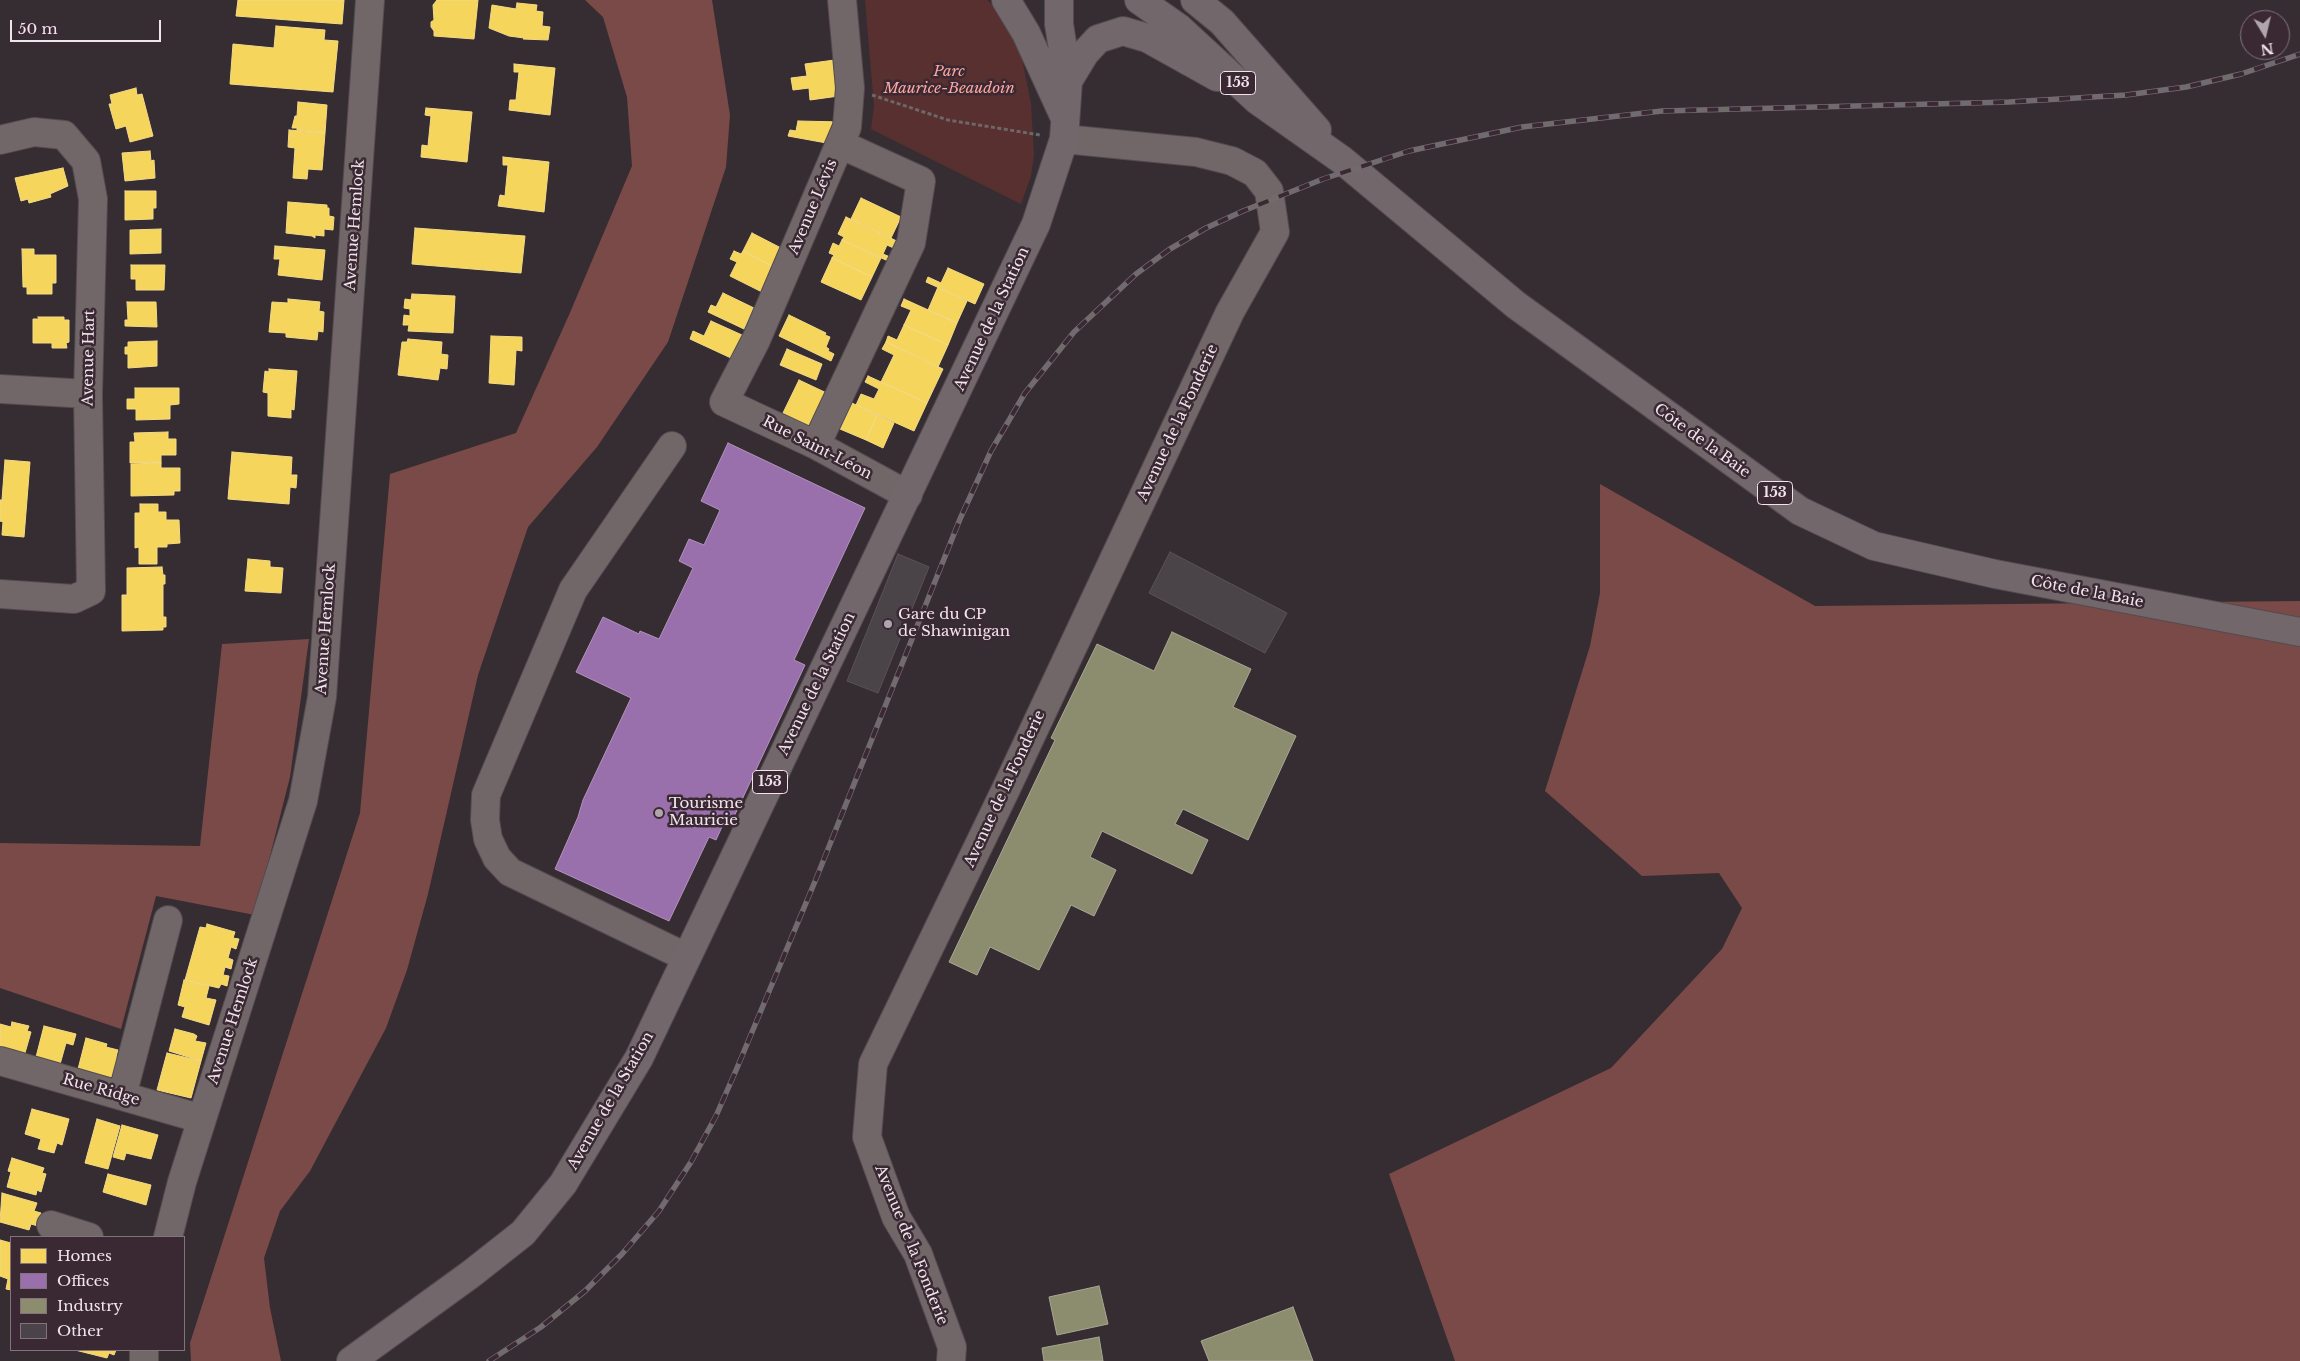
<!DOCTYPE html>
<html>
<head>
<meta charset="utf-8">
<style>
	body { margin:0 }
	#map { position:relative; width:2300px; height:1361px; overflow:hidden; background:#362d32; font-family:"Libre Baskerville",serif }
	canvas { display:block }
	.legend { position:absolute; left:10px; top:1236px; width:175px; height:115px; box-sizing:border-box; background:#3a2932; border:1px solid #83747c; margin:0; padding:6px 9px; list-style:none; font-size:15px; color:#f0e5eb }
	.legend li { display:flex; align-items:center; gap:10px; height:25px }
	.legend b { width:25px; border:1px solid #83747c }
	.north { position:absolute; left:2240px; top:10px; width:50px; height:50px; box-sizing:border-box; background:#3a2932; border:1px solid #83747c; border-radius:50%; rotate:171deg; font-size:14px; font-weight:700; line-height:20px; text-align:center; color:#f0e5eb }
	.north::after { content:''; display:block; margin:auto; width:18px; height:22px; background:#afa5aa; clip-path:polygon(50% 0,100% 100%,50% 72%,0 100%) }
	.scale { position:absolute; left:10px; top:20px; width:151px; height:22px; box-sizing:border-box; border:2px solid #f0e5eb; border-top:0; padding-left:6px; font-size:15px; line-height:18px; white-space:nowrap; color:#f0e5eb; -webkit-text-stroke:4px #3a2932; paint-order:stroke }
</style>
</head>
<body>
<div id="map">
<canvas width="2300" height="1361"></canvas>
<ul class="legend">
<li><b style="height:14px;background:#f6d55c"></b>Homes</li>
<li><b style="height:14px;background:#9970ab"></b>Offices</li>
<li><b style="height:14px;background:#8c8c6e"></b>Industry</li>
<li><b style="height:14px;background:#4a4449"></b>Other</li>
</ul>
<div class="north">N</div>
<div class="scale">50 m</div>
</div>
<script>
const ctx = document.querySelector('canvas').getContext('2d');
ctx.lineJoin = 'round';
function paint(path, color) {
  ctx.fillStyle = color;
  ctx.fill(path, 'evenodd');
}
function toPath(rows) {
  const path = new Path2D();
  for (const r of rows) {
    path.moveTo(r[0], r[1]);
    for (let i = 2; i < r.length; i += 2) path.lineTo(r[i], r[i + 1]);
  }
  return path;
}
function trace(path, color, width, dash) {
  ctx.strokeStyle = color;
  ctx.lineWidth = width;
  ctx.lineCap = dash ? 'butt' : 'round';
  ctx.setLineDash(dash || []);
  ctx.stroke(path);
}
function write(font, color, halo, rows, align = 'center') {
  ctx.font = font + ' "Libre Baskerville",serif';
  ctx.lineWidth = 5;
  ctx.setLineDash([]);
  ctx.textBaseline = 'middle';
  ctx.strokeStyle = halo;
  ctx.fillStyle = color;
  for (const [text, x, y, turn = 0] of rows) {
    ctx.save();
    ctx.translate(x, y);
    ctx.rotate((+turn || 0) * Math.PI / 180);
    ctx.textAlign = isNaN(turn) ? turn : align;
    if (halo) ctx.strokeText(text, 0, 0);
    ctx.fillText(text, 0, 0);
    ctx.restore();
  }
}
const green = toPath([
	[865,0,987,0,1003,14,1021,54,1031,103,1034,155,1031,176,1021,204,871,129,874,106]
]);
const forest = toPath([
	[585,0,712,0,730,115,726,167,668,342,597,447,528,527,478,675,428,894,407,970,386,1028,310,1171,280,1211,264,1258,270,1308,281,1361,191,1361,190,1343,360,813,390,474,516,433,569,315,632,166,627,97,603,17],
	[1600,484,1815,606,2300,601,2300,1361,1455,1361,1389,1174,1611,1068,1722,949,1742,908,1719,873,1642,876,1545,791,1590,646,1600,593],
	[309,639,290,777,255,915,156,896,121,1029,0,988,0,843,200,846,222,644]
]);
const homes = toPath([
	[238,0,344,0,342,24,236,16,238,0],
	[437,0,478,0,474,39,434,36,434,31,431,27,431,22,434,20,433,5,437,0],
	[517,3,537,5,536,11,543,12,542,26,550,27,548,40,523,39,524,38,509,36,489,28,492,5,516,9,517,3],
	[276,26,325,30,324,40,338,41,333,92,230,84,233,44,274,48,276,26],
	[842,59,846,95,810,100,809,88,793,90,791,78,807,76,805,64,842,59],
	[514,64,555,68,550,115,509,110,510,100,516,100,519,72,514,72,514,64],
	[136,88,137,95,142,94,153,136,130,142,126,126,116,129,109,104,112,104,110,95,136,88],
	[298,102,327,105,325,133,297,130,297,128,292,128,295,116,297,116,298,102],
	[426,108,472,112,467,162,421,157,422,145,428,146,431,116,425,115,426,108],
	[798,121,842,122,832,144,788,136,790,130,796,131,798,121],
	[289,130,325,133,322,170,308,169,307,179,293,178,295,148,288,147,289,130],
	[150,151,151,161,154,160,155,178,125,181,122,153,150,151],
	[503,157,549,162,544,212,498,206,500,195,505,196,508,165,503,165,503,157],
	[63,168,68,186,50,194,51,197,29,203,28,199,21,201,15,178,63,168],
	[125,191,156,191,156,208,153,208,153,219,125,220,125,191],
	[861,198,901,217,891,238,851,219,861,198],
	[288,202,327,205,327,208,329,208,329,216,334,217,333,230,324,229,324,236,315,235,315,238,312,236,286,233,288,202],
	[846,217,901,243,898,250,887,245,883,254,890,257,888,261,842,240,844,237,838,234,846,217],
	[415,228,525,236,521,273,412,264,415,228],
	[161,229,161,253,130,254,130,230,161,229],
	[752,233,783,249,774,267,743,251,752,233],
	[842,240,881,258,872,277,832,258,834,255,829,253,833,243,839,246,842,240],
	[275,246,325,250,322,280,278,275,280,259,274,259,275,246],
	[22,249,34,249,34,255,56,255,56,283,52,283,52,294,27,294,27,287,23,287,22,249],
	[734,251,741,254,743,251,774,267,762,292,730,276,737,262,730,259,734,251],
	[832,258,872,277,861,300,821,282,832,258],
	[131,265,165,265,164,290,136,290,136,279,131,279,131,265],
	[948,268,984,284,975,304,926,282,928,277,941,283,948,268],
	[938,287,967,301,957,323,928,310,938,287],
	[723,293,754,308,744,329,708,312,711,305,716,307,723,293],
	[412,294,455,296,453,333,408,331,409,325,403,325,404,315,410,316,410,309,404,308,405,299,411,300,412,294],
	[288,299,320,302,319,311,324,312,323,332,318,331,317,340,286,337,286,333,269,332,272,302,288,303,288,299],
	[904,299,957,323,948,345,904,325,911,310,901,306,904,299],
	[127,302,156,302,157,327,125,326,125,320,128,320,127,302],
	[789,315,826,333,825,335,830,337,826,347,829,349,828,351,834,354,831,361,779,336,789,315],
	[38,317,64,317,64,320,69,320,69,342,66,343,67,348,52,348,52,343,33,343,33,319,39,319,38,317],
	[711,321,742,335,731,358,690,339,693,331,704,336,711,321],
	[904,325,948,345,938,367,886,342,888,336,897,340,904,325],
	[491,336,522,337,522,351,516,350,514,385,489,383,491,336],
	[408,339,442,342,441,354,448,355,447,369,440,368,438,380,398,375,402,342,407,342,408,339],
	[157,341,157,366,128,368,128,354,125,354,125,347,128,347,128,342,157,341],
	[886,342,943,369,927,403,881,382,894,355,882,349,886,342],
	[787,349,822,364,816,380,780,365,787,349],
	[269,369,297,371,294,410,291,409,291,418,268,416,268,393,263,392,265,371,269,372,269,369],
	[868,376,927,403,914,431,856,405,861,394,874,399,879,389,865,382,868,376],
	[799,380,833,396,809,433,782,415,799,380],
	[135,388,179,388,179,404,170,405,170,419,136,420,136,409,127,409,127,399,135,399,135,388],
	[852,403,877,415,866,440,840,429,852,403],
	[877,415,894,423,883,448,866,440,877,415],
	[168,432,168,439,176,439,176,455,161,455,161,463,130,463,130,442,135,442,134,433,168,432],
	[232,452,292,457,291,475,297,475,296,488,290,487,289,504,228,499,232,452],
	[5,460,30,462,24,537,2,535,3,522,0,521,0,500,2,500,5,460],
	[161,463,161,468,180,468,180,491,174,491,174,495,131,496,131,464,161,463],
	[140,504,158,504,158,512,166,512,166,520,179,520,180,543,167,544,167,547,157,547,157,564,139,564,139,547,135,548,135,513,140,513,140,504],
	[248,559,270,561,270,567,283,568,281,593,245,591,248,559],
	[162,567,163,575,165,575,165,584,163,584,163,617,166,617,166,627,163,627,163,630,122,631,122,595,127,595,127,568,162,567],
	[207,924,235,932,233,938,239,939,236,949,231,947,228,958,233,960,231,969,225,967,223,975,229,976,227,986,221,984,219,988,185,980,200,927,206,928,207,924],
	[184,980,209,986,206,998,216,1000,209,1025,182,1017,185,1007,178,1005,184,980],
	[12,1022,29,1026,27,1031,31,1032,25,1053,21,1052,19,1057,0,1050,0,1024,11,1027,12,1022],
	[44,1026,76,1034,73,1045,66,1043,59,1068,35,1061,44,1026],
	[175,1029,194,1034,197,1036,195,1041,206,1043,201,1061,169,1051,175,1029],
	[86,1038,107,1044,106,1047,118,1050,116,1057,124,1059,117,1083,77,1073,86,1038],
	[167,1053,201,1061,191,1098,157,1090,167,1053],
	[32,1109,69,1119,62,1145,57,1143,54,1153,38,1149,41,1139,25,1134,32,1109],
	[97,1119,120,1126,108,1169,85,1163,97,1119],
	[122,1125,158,1135,151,1159,126,1153,124,1160,113,1157,122,1125],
	[12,1158,44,1168,42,1173,46,1174,41,1192,37,1190,36,1195,7,1187,11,1172,8,1171,12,1158],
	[108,1174,151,1185,146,1205,103,1192,108,1174],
	[2,1193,37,1203,34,1211,41,1213,38,1226,31,1224,29,1230,0,1222,2,1193],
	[0,1240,11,1243,11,1290,6,1289,8,1279,0,1276,0,1240],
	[75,1350,116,1350,114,1355,109,1353,107,1358,75,1350]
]);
const offices = toPath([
	[728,443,865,508,794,660,805,665,732,821,726,818,716,840,709,837,669,921,555,869,578,817,583,800,631,698,576,672,603,617,639,634,640,631,659,639,693,568,679,561,689,539,704,545,720,510,701,501,728,443]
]);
const industry = toPath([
	[1172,632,1251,669,1233,707,1296,736,1248,840,1183,809,1175,824,1208,840,1192,874,1102,831,1090,857,1116,870,1094,916,1071,905,1039,970,990,947,977,975,949,962,1055,740,1051,738,1097,644,1154,671,1172,632],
	[1099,1286,1108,1324,1057,1335,1049,1297,1099,1286],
	[1293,1307,1313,1361,1209,1361,1201,1341,1293,1307],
	[1099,1337,1103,1361,1044,1361,1042,1348,1099,1337]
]);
const building = toPath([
	[1170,552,1287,613,1265,653,1149,593,1170,552],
	[898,554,929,567,878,693,847,681,898,554]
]);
const path = toPath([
	[872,95,948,120,1040,135]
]);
const minor = toPath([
	[842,0,850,88,847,127,756,340,724,402,816,445,908,495],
	[0,140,34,132,64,135,86,161,93,199,88,394,91,591,74,599,0,594],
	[0,389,88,394],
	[816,445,911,243,921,181,840,144],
	[672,446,573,590,486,795,485,820,488,839,497,858,510,872,686,957],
	[0,1061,202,1119],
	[122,1096,168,920],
	[51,1225,89,1237],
	[168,1237,182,1182,303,801,322,697,370,0],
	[144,1350,144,1361],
	[951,1361,952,1347,918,1254,896,1217,867,1137,873,1064,1006,789,1230,312,1275,232,1269,191,1255,173,1232,161,1196,152,1064,139]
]);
const major = toPath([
	[1006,0,1026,33,1064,116],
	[1139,0,1179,28,1257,100,1342,160,1516,305,1800,511,1874,546,1995,574,2300,632],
	[1195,0,1222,22,1317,130],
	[1068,81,1085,53,1098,39,1123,31,1147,38,1217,77],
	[351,1361,471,1274,523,1233,563,1184,639,1058,1036,224,1064,139,1068,81,1059,24,1059,0]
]);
const rail = toPath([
	[489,1361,541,1327,585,1291,622,1254,659,1211,691,1162,716,1116,737,1068,816,879,960,519,991,451,1025,393,1074,332,1136,274,1170,249,1206,228,1243,211,1323,179,1409,151,1522,127,1662,111,2009,102,2126,95,2186,87,2241,74,2300,54]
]);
const markers = [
	[888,624,5,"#afa5aa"],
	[659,813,5,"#afa5aa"]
];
const shields = [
	[1238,83,35],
	[1775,493,35],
	[770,782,35]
];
const shieldNames = [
	["153",1238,83],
	["153",1775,493],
	["153",770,782]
];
const parkNames = [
	["Parc",949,72],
	["Maurice-Beaudoin",949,89]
];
const streetNames = [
	["Avenue Lévis",813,207,-67],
	["Avenue Hemlock",355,225,-86],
	["Avenue de la Station",992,319,-65],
	["Avenue Hart",89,358,-89],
	["Avenue de la Fonderie",1178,423,-65],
	["Côte de la Baie",1702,441,36],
	["Rue Saint-Léon",817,448,27],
	["Côte de la Baie",2087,592,11],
	["Avenue Hemlock",326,629,-86],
	["Avenue de la Station",817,684,-64],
	["Avenue de la Fonderie",1005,789,-65],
	["Avenue Hemlock",233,1021,-72],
	["Rue Ridge",101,1090,16],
	["Avenue de la Station",611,1101,-60],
	["Avenue de la Fonderie",911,1245,68]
];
const poiNames = [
	["Gare du CP",898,615],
	["de Shawinigan",898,632],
	["Tourisme",669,804],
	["Mauricie",669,821]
];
paint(green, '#57302f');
paint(forest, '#7a4a48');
paint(homes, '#f6d55c');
trace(homes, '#f4da87', 1);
paint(offices, '#9970ab');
trace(offices, '#b393be', 1);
paint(industry, '#8c8c6e');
trace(industry, '#aaa794', 1);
paint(building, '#4a4449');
trace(building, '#595257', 1);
trace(minor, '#534b50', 30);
trace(major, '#534b50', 30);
trace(path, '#6e6669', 3, [4, 2.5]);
trace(minor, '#716769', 28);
trace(major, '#72686b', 28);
trace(rail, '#726b6e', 5.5);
trace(rail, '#3a2932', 4, [11]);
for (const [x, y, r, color] of markers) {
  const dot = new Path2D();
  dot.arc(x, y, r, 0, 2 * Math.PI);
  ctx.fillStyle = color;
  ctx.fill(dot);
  trace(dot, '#3a2932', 2);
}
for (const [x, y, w] of shields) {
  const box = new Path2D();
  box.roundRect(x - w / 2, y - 11.5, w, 23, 4);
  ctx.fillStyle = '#3a2932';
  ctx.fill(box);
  trace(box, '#f0e5eb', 1);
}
write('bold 14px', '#f0e5eb', null, shieldNames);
write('italic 15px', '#fea6a1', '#3a2932', parkNames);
write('15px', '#f0e5eb', '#3a2932', streetNames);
write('15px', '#f0e5eb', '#3a2932', poiNames, 'left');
</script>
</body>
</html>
